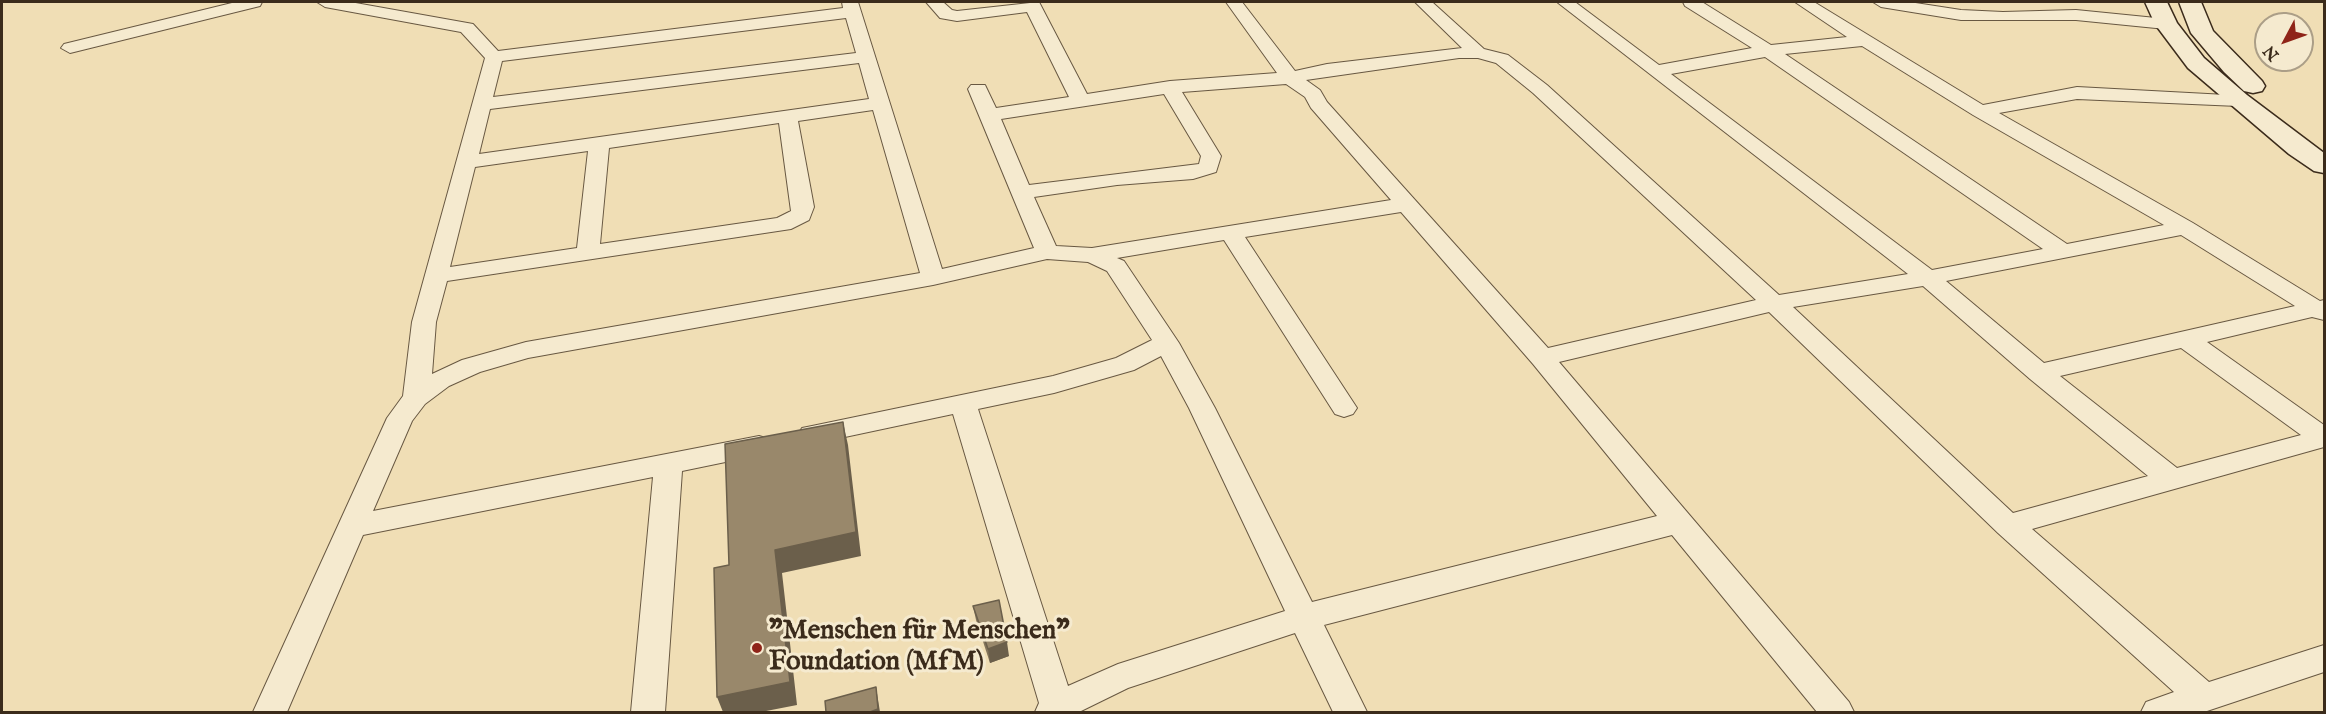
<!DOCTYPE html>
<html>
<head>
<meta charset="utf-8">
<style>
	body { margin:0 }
	#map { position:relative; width:2326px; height:714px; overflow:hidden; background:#f0deb5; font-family:"IM FELL English",serif }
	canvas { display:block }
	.frame { position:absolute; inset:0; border:3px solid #3b2b1b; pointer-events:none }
	.north { position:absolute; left:2254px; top:12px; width:60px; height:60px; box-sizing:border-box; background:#f5eacf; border:2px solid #ab9e87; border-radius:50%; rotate:229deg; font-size:16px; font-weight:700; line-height:24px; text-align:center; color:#3b2b1b }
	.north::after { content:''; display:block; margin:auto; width:21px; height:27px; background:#8f2418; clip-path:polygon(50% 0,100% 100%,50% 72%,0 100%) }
</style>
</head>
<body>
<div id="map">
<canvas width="2326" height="714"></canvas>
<div class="frame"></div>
<div class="north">N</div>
</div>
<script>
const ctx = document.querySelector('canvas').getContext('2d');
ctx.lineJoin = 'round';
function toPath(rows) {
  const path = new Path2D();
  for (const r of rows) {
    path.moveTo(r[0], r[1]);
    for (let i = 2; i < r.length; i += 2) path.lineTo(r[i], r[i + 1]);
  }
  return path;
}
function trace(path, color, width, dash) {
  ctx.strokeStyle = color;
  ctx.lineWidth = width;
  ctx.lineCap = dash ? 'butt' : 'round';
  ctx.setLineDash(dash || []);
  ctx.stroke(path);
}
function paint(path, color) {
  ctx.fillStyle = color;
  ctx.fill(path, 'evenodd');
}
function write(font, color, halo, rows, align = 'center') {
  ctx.font = font + ' "IM FELL English",serif';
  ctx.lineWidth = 6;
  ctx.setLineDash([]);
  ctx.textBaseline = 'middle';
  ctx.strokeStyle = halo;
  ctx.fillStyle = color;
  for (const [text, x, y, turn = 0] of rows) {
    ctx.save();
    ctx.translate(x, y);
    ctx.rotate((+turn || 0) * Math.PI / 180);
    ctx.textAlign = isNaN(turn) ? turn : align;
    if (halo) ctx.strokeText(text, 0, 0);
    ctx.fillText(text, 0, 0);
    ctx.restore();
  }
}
const street = toPath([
	[236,2,262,2,260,6,70,53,61,48,64,44,236,2],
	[317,2,350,2,473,24,498,51,843,8,842,2,858,2,942,269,1034,248,968,89,971,85,985,85,996,108,1069,97,1027,12,957,21,940,18,926,2,943,2,952,10,957,11,1039,2,1087,94,1170,81,1277,73,1226,2,1242,2,1295,71,1327,64,1462,48,1415,2,1432,2,1484,49,1508,55,1547,85,1779,295,1908,274,1557,2,1575,2,1659,65,1752,48,1685,6,1683,2,1702,2,1771,45,1847,37,1795,2,1814,2,1983,105,2077,87,2245,96,2248,100,2238,106,2077,99,1999,113,2193,223,2320,301,2324,300,2324,320,2312,317,2207,342,2324,425,2324,447,2032,529,2209,682,2324,645,2324,672,2204,712,2141,712,2146,702,2174,692,1998,533,1769,312,1559,362,1849,702,1854,712,1817,712,1672,535,1324,625,1367,712,1333,712,1295,633,1128,688,1079,712,1035,712,1039,703,953,414,812,444,802,442,798,435,802,428,812,426,1053,376,1116,358,1152,340,1107,271,1088,262,1047,259,933,285,528,358,480,372,449,386,425,404,412,421,373,511,759,436,769,439,773,446,769,453,682,471,665,712,631,712,653,477,363,535,287,712,253,712,387,418,403,396,412,322,485,58,461,32,325,7,317,2],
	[846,18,856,53,493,97,502,61,846,18],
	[1862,46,1973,115,2164,225,2067,244,1785,54,1862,46],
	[1765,57,2043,249,1932,270,1671,74,1765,57],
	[1459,58,1478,58,1496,63,1533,93,1756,300,1548,348,1327,102,1320,90,1306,80,1459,58],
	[859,63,869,99,479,154,490,109,859,63],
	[1286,84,1305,97,1311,108,1391,200,1092,248,1056,246,1034,197,1117,185,1193,179,1216,172,1221,156,1182,92,1286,84],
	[1164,94,1201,156,1199,164,1029,185,1001,119,1164,94],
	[873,110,920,273,526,342,462,360,432,374,436,322,447,281,791,229,809,220,814,207,798,121,873,110],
	[779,123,791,211,777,218,600,244,609,148,779,123],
	[588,151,577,248,450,267,475,167,588,151],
	[1401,212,1533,364,1657,516,1312,602,1215,408,1179,343,1124,261,1117,258,1224,240,1335,414,1344,417,1353,414,1357,408,1245,237,1401,212],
	[2181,235,2295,306,2044,363,1946,281,2181,235],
	[1923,286,2030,379,2148,476,2013,513,1793,307,1923,286],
	[2181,348,2301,435,2177,468,2060,376,2181,348],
	[1161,356,1189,408,1285,611,1118,664,1068,686,978,409,1054,393,1134,370,1161,356],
	[1873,2,1909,2,1961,10,2003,12,2076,10,2166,19,2175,24,2166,29,2076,20,1961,20,1881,7,1873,2]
]);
const secondary = toPath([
	[2145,2,2167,2,2177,23,2204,58,2247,95,2324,153,2324,173,2314,171,2289,154,2188,68,2155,24,2145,2],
	[2179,2,2201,2,2213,31,2262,81,2265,86,2262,91,2253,93,2244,91,2224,72,2191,33,2179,2]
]);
const wall = toPath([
	[973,606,1009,656,990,663,976,620]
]);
const shadedWall = toPath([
	[843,422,848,445,861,556,782,573,797,705,761,712,723,712,717,697,775,550],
	[1007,642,1009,656,990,663,988,649],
	[876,687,880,712,870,712]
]);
const building = toPath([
	[843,422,856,532,775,550,790,682,717,697,714,568,729,565,725,444,843,422],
	[999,600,1007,642,988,649,973,606,999,600],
	[876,687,878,709,870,712,826,712,825,701,876,687]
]);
const markers = [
	[757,648,6,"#8f2418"]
];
const nearPoinames = [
	["\"Menschen für Menschen\"",769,632],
	["Foundation (MfM)",769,663]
];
trace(street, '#685842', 2);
trace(secondary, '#3b2b1b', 3);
paint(street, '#f5eacf');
paint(secondary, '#f5eacf');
paint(wall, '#84755c');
paint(shadedWall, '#6b5f4b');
paint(building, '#99886b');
trace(building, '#6b5f4b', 1.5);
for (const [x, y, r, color] of markers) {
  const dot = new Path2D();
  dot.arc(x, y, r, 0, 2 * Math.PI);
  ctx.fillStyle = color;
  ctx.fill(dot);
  trace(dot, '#f5eacf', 2);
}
write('bold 27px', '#3b2b1b', '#f5eacf', nearPoinames, 'left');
</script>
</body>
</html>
